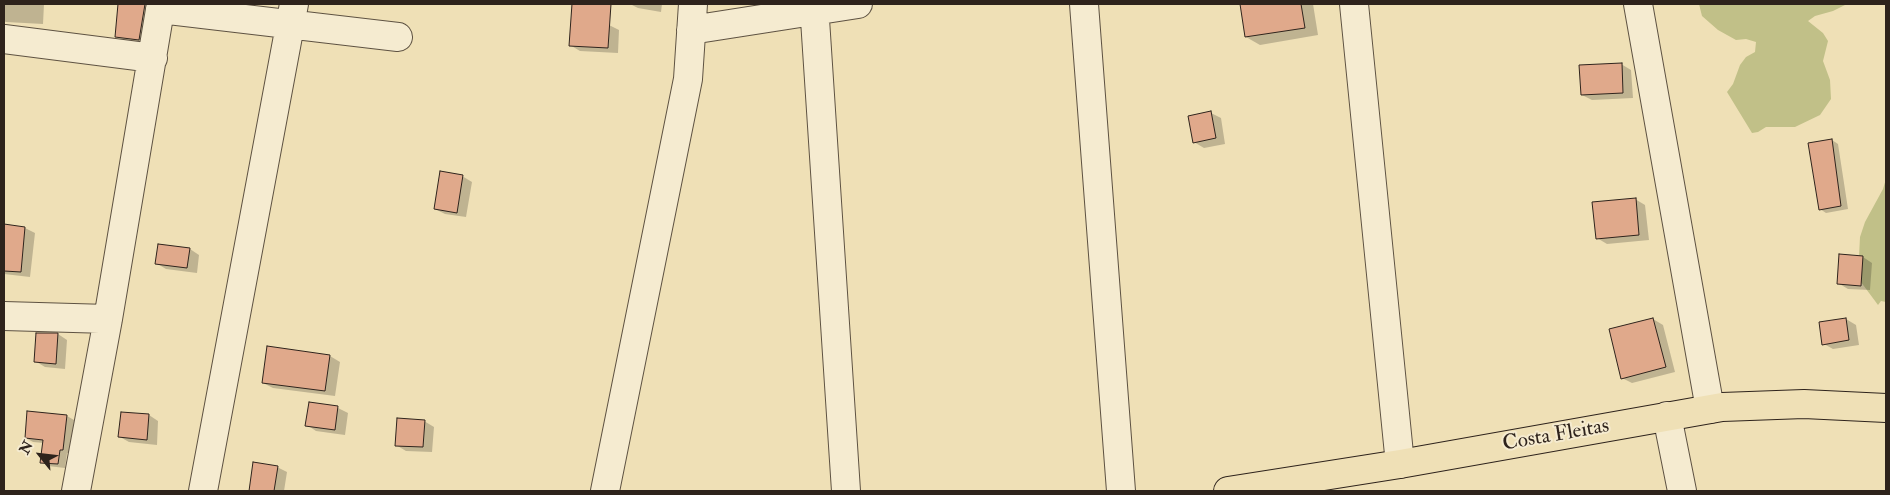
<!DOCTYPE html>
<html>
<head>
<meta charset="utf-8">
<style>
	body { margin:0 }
	#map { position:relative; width:1890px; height:495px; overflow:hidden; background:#efe0b6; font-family:"IM FELL Double Pica",serif }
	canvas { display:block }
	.frame { position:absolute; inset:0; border:5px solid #2e231c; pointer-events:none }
	.north { position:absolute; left:15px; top:430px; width:50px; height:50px; -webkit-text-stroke:4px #f5ebd0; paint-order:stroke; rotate:299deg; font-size:14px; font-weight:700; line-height:20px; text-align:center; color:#2e231c }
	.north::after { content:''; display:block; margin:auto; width:18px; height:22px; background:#2e231c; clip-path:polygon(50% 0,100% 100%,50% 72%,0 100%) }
</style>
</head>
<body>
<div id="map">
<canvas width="1890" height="495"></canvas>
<div class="frame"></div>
<div class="north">N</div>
</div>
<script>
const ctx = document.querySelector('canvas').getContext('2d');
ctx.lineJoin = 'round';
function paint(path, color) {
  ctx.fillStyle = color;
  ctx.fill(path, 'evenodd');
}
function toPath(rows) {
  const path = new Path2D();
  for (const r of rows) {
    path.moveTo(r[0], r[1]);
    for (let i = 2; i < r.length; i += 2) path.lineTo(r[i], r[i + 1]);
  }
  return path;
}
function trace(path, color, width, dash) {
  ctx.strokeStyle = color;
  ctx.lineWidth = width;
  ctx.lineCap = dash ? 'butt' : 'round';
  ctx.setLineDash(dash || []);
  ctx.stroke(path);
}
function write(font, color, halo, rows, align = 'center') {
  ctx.font = font + ' "IM FELL Double Pica",serif';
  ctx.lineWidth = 4;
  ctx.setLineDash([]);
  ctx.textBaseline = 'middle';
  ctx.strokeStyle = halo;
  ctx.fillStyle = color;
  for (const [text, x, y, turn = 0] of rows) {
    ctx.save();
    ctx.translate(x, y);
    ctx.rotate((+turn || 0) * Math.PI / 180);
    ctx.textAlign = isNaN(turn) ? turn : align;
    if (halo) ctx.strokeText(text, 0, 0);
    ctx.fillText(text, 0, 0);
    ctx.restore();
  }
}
const green = toPath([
	[1699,4,1847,4,1833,11,1815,16,1808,21,1823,33,1828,41,1823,61,1830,80,1831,99,1820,115,1795,127,1766,127,1758,132,1752,133,1727,92,1733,84,1740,65,1746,57,1755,52,1756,42,1746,39,1736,40,1718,30,1702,16],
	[1886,179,1886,302,1881,301,1878,305,1852,270,1859,257,1860,237,1865,222,1883,189]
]);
const shadow = toPath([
	[4,4,44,4,43,24,6,22,4,21],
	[119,4,157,4,149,45,127,42,117,37],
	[630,4,662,4,661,12,638,8],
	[1241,4,1313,4,1318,35,1260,45,1246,37],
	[609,25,619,30,618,53,580,51,570,45],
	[1621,64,1631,70,1633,98,1592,100,1582,95],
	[1211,113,1221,118,1225,144,1204,148,1194,142],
	[1832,140,1838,144,1848,209,1826,213,1820,209],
	[462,176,472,182,466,217,445,214,435,209],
	[1635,199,1645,205,1649,240,1607,244,1597,238],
	[4,226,25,228,35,233,30,277,4,274],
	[190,249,199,255,197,273,166,269,156,263],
	[1863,257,1872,263,1870,290,1848,289,1838,283],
	[1653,319,1663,325,1675,372,1632,383,1622,378],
	[1846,319,1856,325,1859,345,1833,349,1824,344,1821,323],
	[58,334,67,340,65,369,45,367,35,361],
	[268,348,330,356,340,362,335,396,273,388,263,383],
	[310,403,338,408,348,413,345,435,316,431,307,425],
	[149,415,158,421,157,445,129,442,120,437],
	[67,416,74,420,70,453,67,453,65,468,48,466,42,462,44,443,33,442,26,438],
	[424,421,434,427,432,452,406,451,396,445],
	[254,463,277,467,287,472,284,491,250,491]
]);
const building = toPath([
	[118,4,145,4,139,40,115,37,118,4],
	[572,4,611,4,608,48,569,46,572,4],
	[1240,4,1301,4,1305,28,1245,37,1240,4],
	[1622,63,1623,93,1581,95,1579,65,1622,63],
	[1211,111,1216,138,1193,143,1188,116,1211,111],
	[1832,139,1841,206,1819,210,1808,143,1832,139],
	[440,171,463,175,457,213,434,209,440,171],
	[1636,198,1639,235,1596,239,1592,202,1636,198],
	[4,224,25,227,21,272,4,271,4,224],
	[158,244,190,248,187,268,155,264,158,244],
	[1839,254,1863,256,1861,286,1837,284,1839,254],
	[1653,318,1666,367,1621,379,1609,329,1653,318],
	[1846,318,1849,340,1822,345,1819,322,1846,318],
	[36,333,58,333,56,364,34,362,36,333],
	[267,346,330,355,325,391,262,383,267,346],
	[309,402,338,406,335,430,305,426,309,402],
	[27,411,67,415,63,450,60,450,58,464,40,463,43,440,25,438,27,411],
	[121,412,149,414,147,440,118,437,121,412],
	[397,418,425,420,423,447,395,446,397,418],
	[253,462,278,466,274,491,249,491,253,462]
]);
const minor = toPath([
	[814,4,846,491],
	[1084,4,1121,491],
	[1354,4,1400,464],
	[1638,4,1710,409],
	[160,9,398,37],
	[691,30,858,4],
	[4,39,153,58],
	[4,316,108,319],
	[1667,416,1682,491],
	[76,491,108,319,161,4],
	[203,491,294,4],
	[605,491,688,79,693,4]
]);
const major = toPath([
	[1228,491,1400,464,1722,407,1804,404,1886,408]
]);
const streetNames = [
	["Costa Fleitas",1556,436,-10]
];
paint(green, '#c1c088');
paint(shadow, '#0003');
paint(building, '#e0a98b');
trace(building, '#2e231c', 1);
trace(minor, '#5e5242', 30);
trace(major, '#2e231c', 30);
trace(minor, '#f5ebd0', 28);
trace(major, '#efe0b6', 28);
write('21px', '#2e231c', '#f5ebd0', streetNames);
</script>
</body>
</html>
